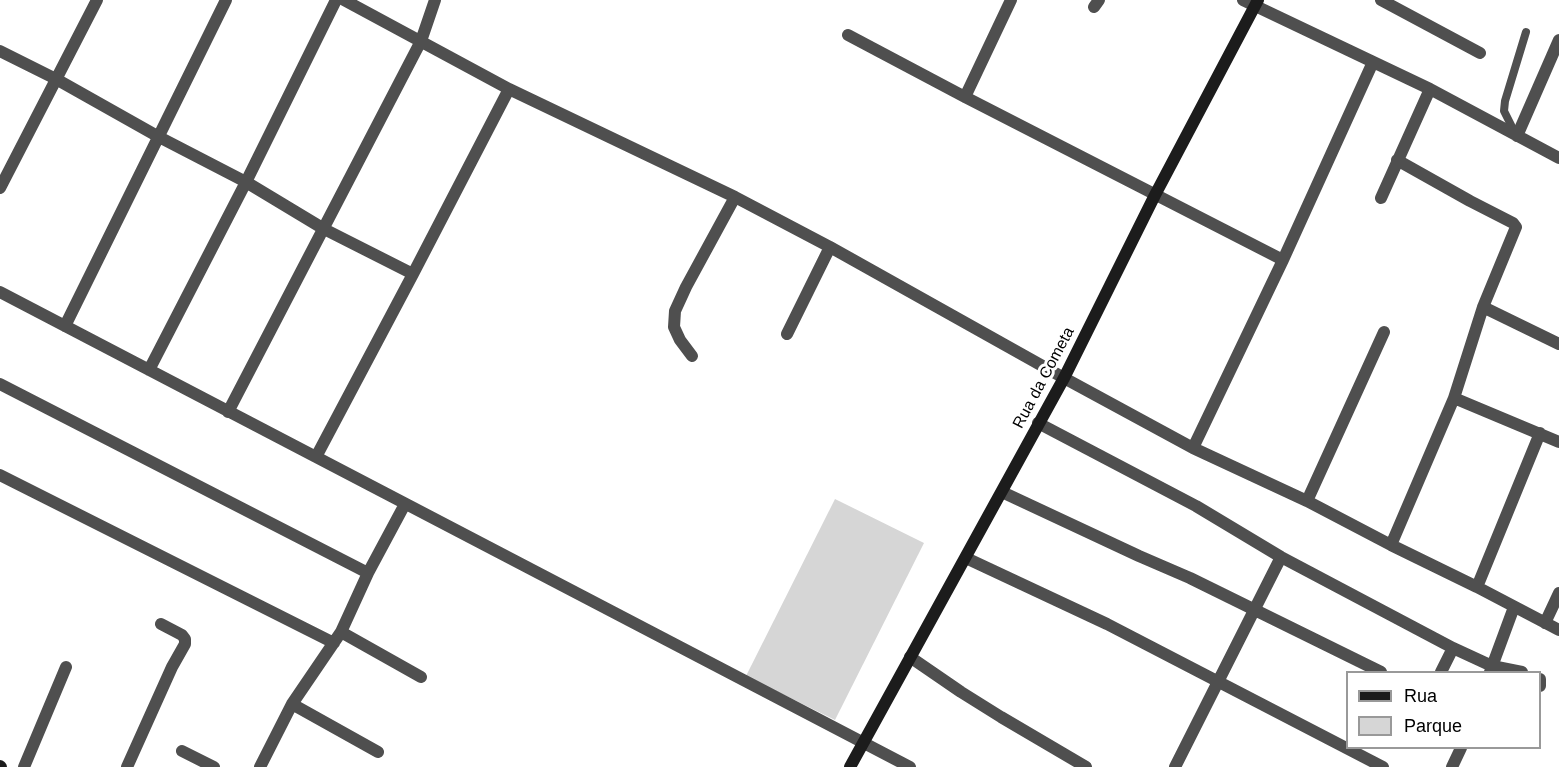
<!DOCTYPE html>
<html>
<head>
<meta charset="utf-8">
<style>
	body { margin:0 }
	#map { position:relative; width:1559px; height:767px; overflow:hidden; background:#fff; font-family:Helvetica,sans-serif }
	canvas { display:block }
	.legend { position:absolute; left:1346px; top:671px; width:195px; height:78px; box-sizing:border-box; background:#fff; border:2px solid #999; margin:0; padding:8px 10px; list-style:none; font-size:18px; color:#000 }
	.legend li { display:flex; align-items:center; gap:12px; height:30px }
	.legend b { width:30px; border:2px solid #999 }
</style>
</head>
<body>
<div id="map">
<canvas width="1559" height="767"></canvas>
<ul class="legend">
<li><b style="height:8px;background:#1c1c1c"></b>Rua</li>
<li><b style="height:16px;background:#d6d6d6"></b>Parque</li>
</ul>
</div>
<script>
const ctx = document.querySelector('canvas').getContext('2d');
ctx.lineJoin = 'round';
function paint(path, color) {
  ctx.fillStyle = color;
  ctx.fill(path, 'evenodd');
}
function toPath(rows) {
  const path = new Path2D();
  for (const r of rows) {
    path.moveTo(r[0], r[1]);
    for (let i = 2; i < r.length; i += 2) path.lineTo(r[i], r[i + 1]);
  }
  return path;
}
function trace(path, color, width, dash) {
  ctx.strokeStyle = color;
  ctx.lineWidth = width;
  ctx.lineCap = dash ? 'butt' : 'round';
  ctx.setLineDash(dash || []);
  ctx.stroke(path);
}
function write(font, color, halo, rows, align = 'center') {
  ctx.font = font + ' Helvetica,sans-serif';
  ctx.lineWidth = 6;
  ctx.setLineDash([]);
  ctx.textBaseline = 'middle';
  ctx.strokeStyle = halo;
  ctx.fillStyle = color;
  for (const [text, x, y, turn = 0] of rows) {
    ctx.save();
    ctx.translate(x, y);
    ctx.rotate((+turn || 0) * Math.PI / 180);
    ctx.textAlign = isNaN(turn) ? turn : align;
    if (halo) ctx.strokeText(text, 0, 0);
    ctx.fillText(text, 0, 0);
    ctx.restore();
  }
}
const green = toPath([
	[835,499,924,543,835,720,746,676]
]);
const lane = toPath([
	[1515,133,1504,111,1505,101,1526,32]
]);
const street = toPath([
	[344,0,509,89,735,197,830,247,1064,378,1193,448,1307,501,1391,545,1477,587,1559,630],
	[1243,0,1430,89,1559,158],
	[1381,0,1480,53],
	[1094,7,1099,0],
	[848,35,965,97,1283,260],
	[0,51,56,79,159,137,246,182,324,229,413,274],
	[965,97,1011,0],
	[1517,136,1559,40],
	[0,188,97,0],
	[1381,198,1430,89],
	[0,292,910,767],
	[1483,307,1559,344],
	[65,326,226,0],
	[787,334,830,247],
	[692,356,680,340,674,327,675,311,686,287,735,197],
	[149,370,246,182,336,0],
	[0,384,368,573],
	[1454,398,1559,442],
	[228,412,421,41,435,0],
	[1038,423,1196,506,1281,557,1453,648,1492,666,1522,672],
	[1193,448,1283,260,1373,62],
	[316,457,413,274,509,89],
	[0,475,334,643],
	[1002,492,1139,556,1190,578,1381,672],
	[1307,501,1384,332],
	[1391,545,1454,398,1483,307,1516,227,1513,223,1470,201,1397,160],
	[966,558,1107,624,1383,767],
	[1477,587,1540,433],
	[1545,623,1559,593],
	[341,632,421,677],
	[910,657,961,692,1001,717,1086,767],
	[1441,672,1453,648],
	[1490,672,1514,607],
	[1540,679,1540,686],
	[292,704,378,752],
	[182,751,214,767],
	[24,767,66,667],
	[127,767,172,667,185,644,185,639,182,635,161,624],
	[260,767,292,704,341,632,368,573,405,504],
	[1175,767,1281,557],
	[1452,767,1461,748]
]);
const secondary = toPath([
	[0,766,1,767],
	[850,767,1064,378,1155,195,1258,0]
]);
const streetNames = [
	["Rua da Cometa",1044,378,-62]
];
paint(green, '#d6d6d6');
trace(lane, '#4f4f4f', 8);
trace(street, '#4f4f4f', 12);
trace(secondary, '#1c1c1c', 12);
write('16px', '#000', '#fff', streetNames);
</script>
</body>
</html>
